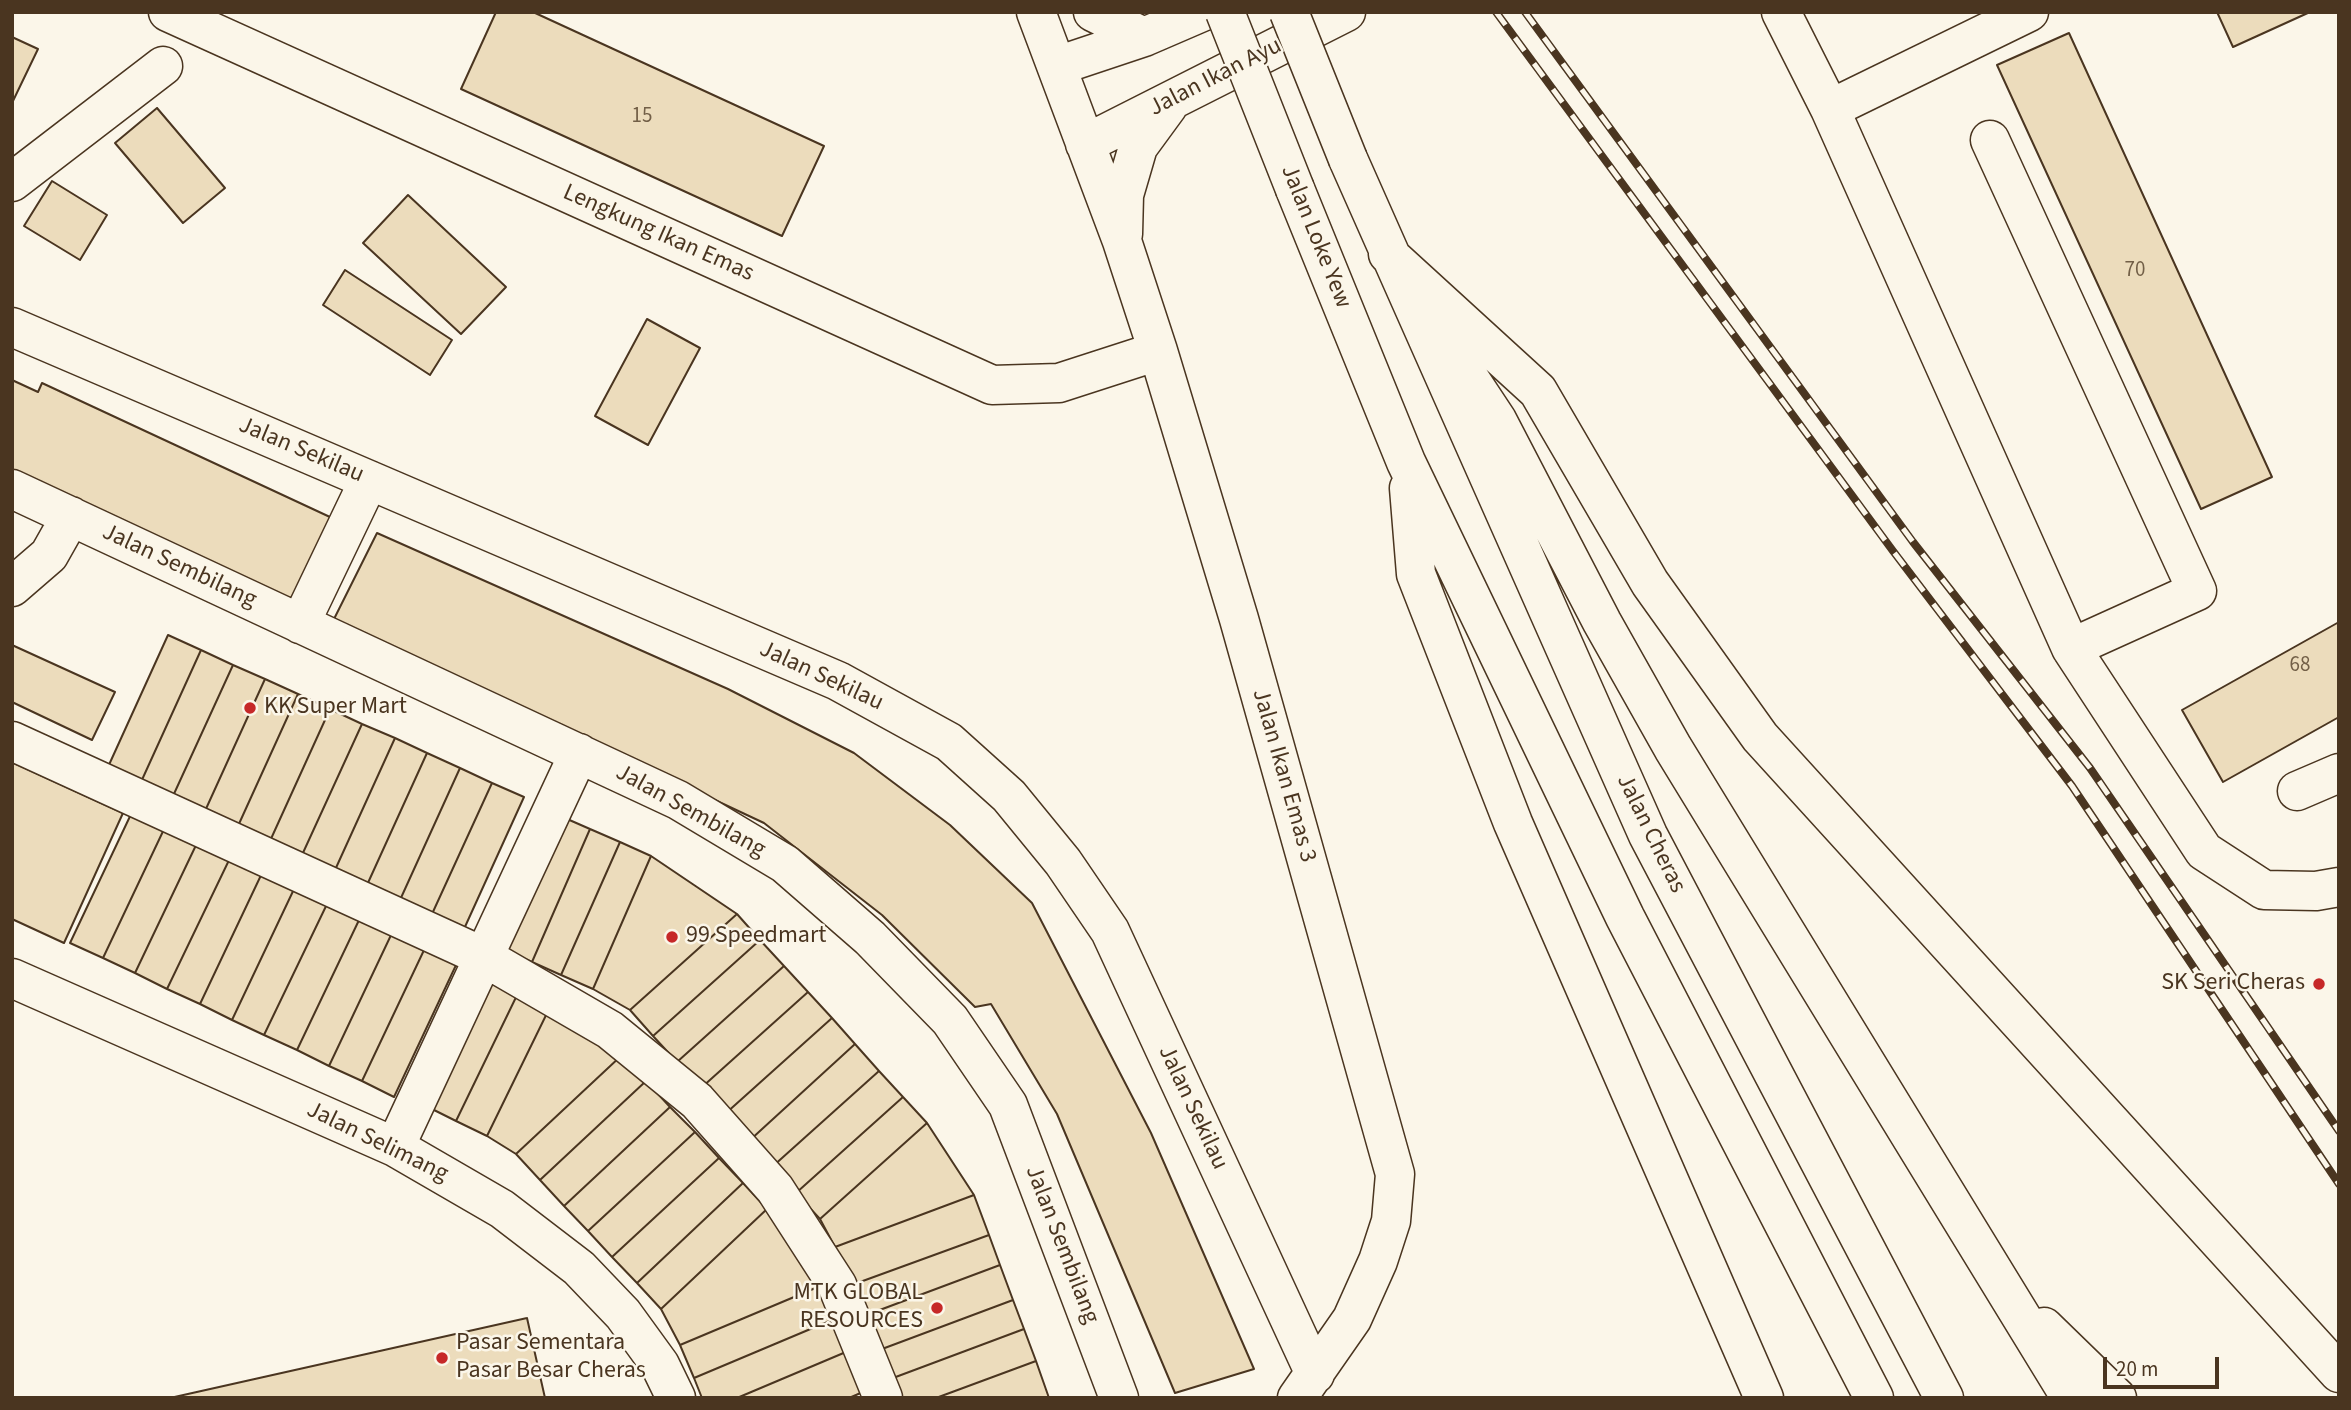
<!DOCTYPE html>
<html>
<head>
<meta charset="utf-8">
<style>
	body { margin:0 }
	#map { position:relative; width:2351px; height:1410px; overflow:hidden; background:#fbf6e9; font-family:"Source Sans 3",sans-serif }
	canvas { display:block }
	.frame { position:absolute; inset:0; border:14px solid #4a3520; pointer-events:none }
	.scale { position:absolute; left:2103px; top:1357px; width:116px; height:32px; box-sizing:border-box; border:4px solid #4a3520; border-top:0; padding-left:9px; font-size:21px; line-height:24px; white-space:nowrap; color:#4a3520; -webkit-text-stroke:5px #fbf6e9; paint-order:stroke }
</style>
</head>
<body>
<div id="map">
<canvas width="2351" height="1410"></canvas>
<div class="frame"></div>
<div class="scale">20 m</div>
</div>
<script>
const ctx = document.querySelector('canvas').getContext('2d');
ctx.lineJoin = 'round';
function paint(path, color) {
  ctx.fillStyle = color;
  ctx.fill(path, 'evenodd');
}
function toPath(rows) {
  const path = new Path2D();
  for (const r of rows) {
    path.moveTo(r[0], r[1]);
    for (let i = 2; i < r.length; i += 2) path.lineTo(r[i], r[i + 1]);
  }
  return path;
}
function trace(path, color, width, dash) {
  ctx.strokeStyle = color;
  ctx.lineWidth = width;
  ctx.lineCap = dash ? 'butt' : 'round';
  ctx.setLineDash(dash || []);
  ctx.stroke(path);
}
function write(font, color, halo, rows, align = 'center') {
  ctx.font = font + ' "Source Sans 3",sans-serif';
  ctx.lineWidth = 5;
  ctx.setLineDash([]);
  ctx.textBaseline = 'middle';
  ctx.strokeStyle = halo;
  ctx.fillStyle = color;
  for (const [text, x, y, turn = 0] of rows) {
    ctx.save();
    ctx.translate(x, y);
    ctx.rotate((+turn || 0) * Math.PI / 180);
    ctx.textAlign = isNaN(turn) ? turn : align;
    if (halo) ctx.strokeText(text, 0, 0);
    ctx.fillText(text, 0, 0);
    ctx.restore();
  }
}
const building = toPath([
	[496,12,533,12,824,146,782,236,461,89,496,12],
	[2217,12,2310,12,2233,47,2217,12],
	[2069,33,2272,477,2201,509,1997,65,2069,33],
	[12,37,38,49,12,103,12,37],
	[157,108,225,188,183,223,115,143,157,108],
	[52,181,107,215,80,260,24,226,52,181],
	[408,195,506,287,461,334,363,243,408,195],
	[345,270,452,340,430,375,323,305,345,270],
	[647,319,700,348,648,445,595,416,647,319],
	[12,380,38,392,42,383,345,524,306,608,12,471,12,380],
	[377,533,728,689,854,753,950,825,1032,903,1151,1133,1254,1369,1175,1393,1057,1114,991,1004,975,1007,882,915,764,823,333,621,377,533],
	[2339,622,2339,717,2223,782,2182,710,2339,622],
	[168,635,201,650,141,782,108,767,168,635],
	[12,645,115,692,92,740,12,702,12,645],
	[201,650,233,665,173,796,141,782,201,650],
	[233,665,265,679,205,811,173,796,233,665],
	[265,679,298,694,238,826,205,811,265,679],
	[298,694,330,709,270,841,238,826,298,694],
	[330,709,362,724,302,855,270,841,330,709],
	[362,724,395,738,335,870,302,855,362,724],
	[395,738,427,753,367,885,335,870,395,738],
	[427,753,460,768,400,900,367,885,427,753],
	[12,762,123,813,64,943,12,919,12,762],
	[460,768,492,783,432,914,400,900,460,768],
	[492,783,524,797,464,929,432,914,492,783],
	[133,810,166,825,103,958,70,943,133,810],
	[558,815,590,829,532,962,500,948,558,815],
	[166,825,198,841,135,973,103,958,166,825],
	[590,829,620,842,561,975,532,962,590,829],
	[198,841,231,856,167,989,135,973,198,841],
	[620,842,651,856,593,989,561,975,620,842],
	[231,856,263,871,200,1004,167,989,231,856],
	[651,856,737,914,630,1010,593,989,651,856],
	[263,871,295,887,232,1020,200,1004,263,871],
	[295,887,328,902,264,1035,232,1020,295,887],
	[328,902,360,918,297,1050,264,1035,328,902],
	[737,914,760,940,653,1036,630,1010,737,914],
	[360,918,392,933,329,1066,297,1050,360,918],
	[392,933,425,948,362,1081,329,1066,392,933],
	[760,940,784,966,677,1062,653,1036,760,940],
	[425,948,457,963,394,1097,362,1081,425,948],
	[784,966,808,992,701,1088,677,1062,784,966],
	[489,974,520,989,456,1121,424,1105,489,974],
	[520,989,551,1005,487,1136,456,1121,520,989],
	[808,992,832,1018,725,1114,701,1088,808,992],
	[551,1005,622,1055,516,1154,487,1136,551,1005],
	[832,1018,855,1044,749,1141,725,1114,832,1018],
	[855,1044,879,1071,772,1167,749,1141,855,1044],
	[622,1055,646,1081,540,1180,516,1154,622,1055],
	[879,1071,903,1097,796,1193,772,1167,879,1071],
	[646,1081,670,1107,564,1206,540,1180,646,1081],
	[903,1097,927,1123,820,1219,796,1193,903,1097],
	[670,1107,695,1132,588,1231,564,1206,670,1107],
	[927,1123,974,1195,835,1247,820,1219,927,1123],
	[695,1132,719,1158,612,1257,588,1231,695,1132],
	[719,1158,743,1183,637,1283,612,1257,719,1158],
	[743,1183,767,1209,661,1309,637,1283,743,1183],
	[974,1195,989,1235,849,1286,835,1247,974,1195],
	[767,1209,825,1284,680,1345,661,1309,767,1209],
	[989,1235,1000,1265,861,1317,849,1286,989,1235],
	[1000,1265,1013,1300,874,1352,861,1317,1000,1265],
	[825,1284,839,1317,694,1378,680,1345,825,1284],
	[1013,1300,1024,1329,885,1381,874,1352,1013,1300],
	[839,1317,853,1349,737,1398,702,1398,694,1378,839,1317],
	[527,1318,545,1398,170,1398,527,1318],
	[1024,1329,1036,1361,936,1398,891,1398,885,1381,1024,1329],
	[853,1349,870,1389,849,1398,737,1398,853,1349],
	[1036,1361,1049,1398,936,1398,1036,1361]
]);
const minor = toPath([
	[168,12,992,385,1059,383,1158,351],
	[1036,12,1122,241,1158,351,1239,619,1395,1174,1391,1221,1378,1261,1352,1319,1297,1398],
	[1093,12,1144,37],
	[1781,12,1830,109],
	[2029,12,1830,109,2071,648,2204,851,2264,890,2316,891,2339,887],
	[1057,66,1144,37,1202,12],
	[1990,140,2197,591,2071,648],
	[1085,144,1346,12],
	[12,182,163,66],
	[1123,234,1124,195,1138,147,1168,106],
	[12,327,838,681,949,742,1009,796,1063,862,1110,931,1315,1374],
	[12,489,678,800,785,864,870,938,950,1020,1008,1105,1119,1398],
	[12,587,49,555,71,516],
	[300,624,369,480],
	[12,741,484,957,610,1030,697,1101,775,1189,837,1285,883,1398],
	[2297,791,2339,773],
	[12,978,395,1147,502,1209,579,1268,623,1314,660,1365,676,1398],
	[395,1147,579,753]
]);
const highway = toPath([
	[1348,159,1648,835,1944,1398],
	[1295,189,1406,462,1625,917,1874,1398],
	[1388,254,1538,391,1650,583,1760,737,2339,1373],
	[1450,349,1497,420,1602,622,1673,748,2071,1398],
	[1409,488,1416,574,1513,823,1764,1398],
	[2044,1327,2117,1398]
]);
const rail = toPath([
	[1496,12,1893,551,2072,786,2339,1184],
	[1525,12,1913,542,2090,768,2339,1131]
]);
const highwayBridge = toPath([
	[1225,12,1295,189],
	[1289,12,1348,159]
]);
const markers = [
	[250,708,7,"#c62828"],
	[672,937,7,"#c62828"],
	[2319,984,7,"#c62828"],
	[937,1308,7,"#c62828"],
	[442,1358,7,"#c62828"]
];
const numberNames = [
	["15",642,117],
	["70",2135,271],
	["68",2300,666]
];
const streetNames = [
	["Jalan Ikan Ayu",1216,78,-27],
	["Lengkung Ikan Emas",658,234,24],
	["Jalan Loke Yew",1315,237,68],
	["Jalan Sekilau",301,451,23],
	["Jalan Sembilang",179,567,25],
	["Jalan Sekilau",821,677,25],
	["Jalan Ikan Emas 3",1283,776,74],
	["Jalan Sembilang",690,812,29],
	["Jalan Cheras",1650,834,64],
	["Jalan Sekilau",1192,1108,65],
	["Jalan Selimang",377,1143,26],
	["Jalan Sembilang",1061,1245,69]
];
const poiNames = [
	["KK Super Mart",264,708],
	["99 Speedmart",686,937],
	["SK Seri Cheras",2305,984,"right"],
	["MTK GLOBAL",923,1294,"right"],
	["RESOURCES",923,1322,"right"],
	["Pasar Sementara",456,1344],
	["Pasar Besar Cheras",456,1372]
];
paint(building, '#ecdcbc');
trace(building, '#4a3520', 2);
trace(minor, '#4a3520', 41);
trace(highway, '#4a3520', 41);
trace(minor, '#fbf6e9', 38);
trace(highway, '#fbf6e9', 38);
trace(rail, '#4a3520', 8);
trace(rail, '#fbf6e9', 5, [16]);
trace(highwayBridge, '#4a3520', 41, []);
trace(highwayBridge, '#fbf6e9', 38);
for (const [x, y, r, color] of markers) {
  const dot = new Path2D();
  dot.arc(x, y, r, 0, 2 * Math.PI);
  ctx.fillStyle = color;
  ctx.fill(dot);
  trace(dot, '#fbf6e9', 2.5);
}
write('21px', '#725f47', null, numberNames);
write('24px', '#4a3520', '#fbf6e9', streetNames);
write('24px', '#4a3520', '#fbf6e9', poiNames, 'left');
</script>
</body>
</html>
